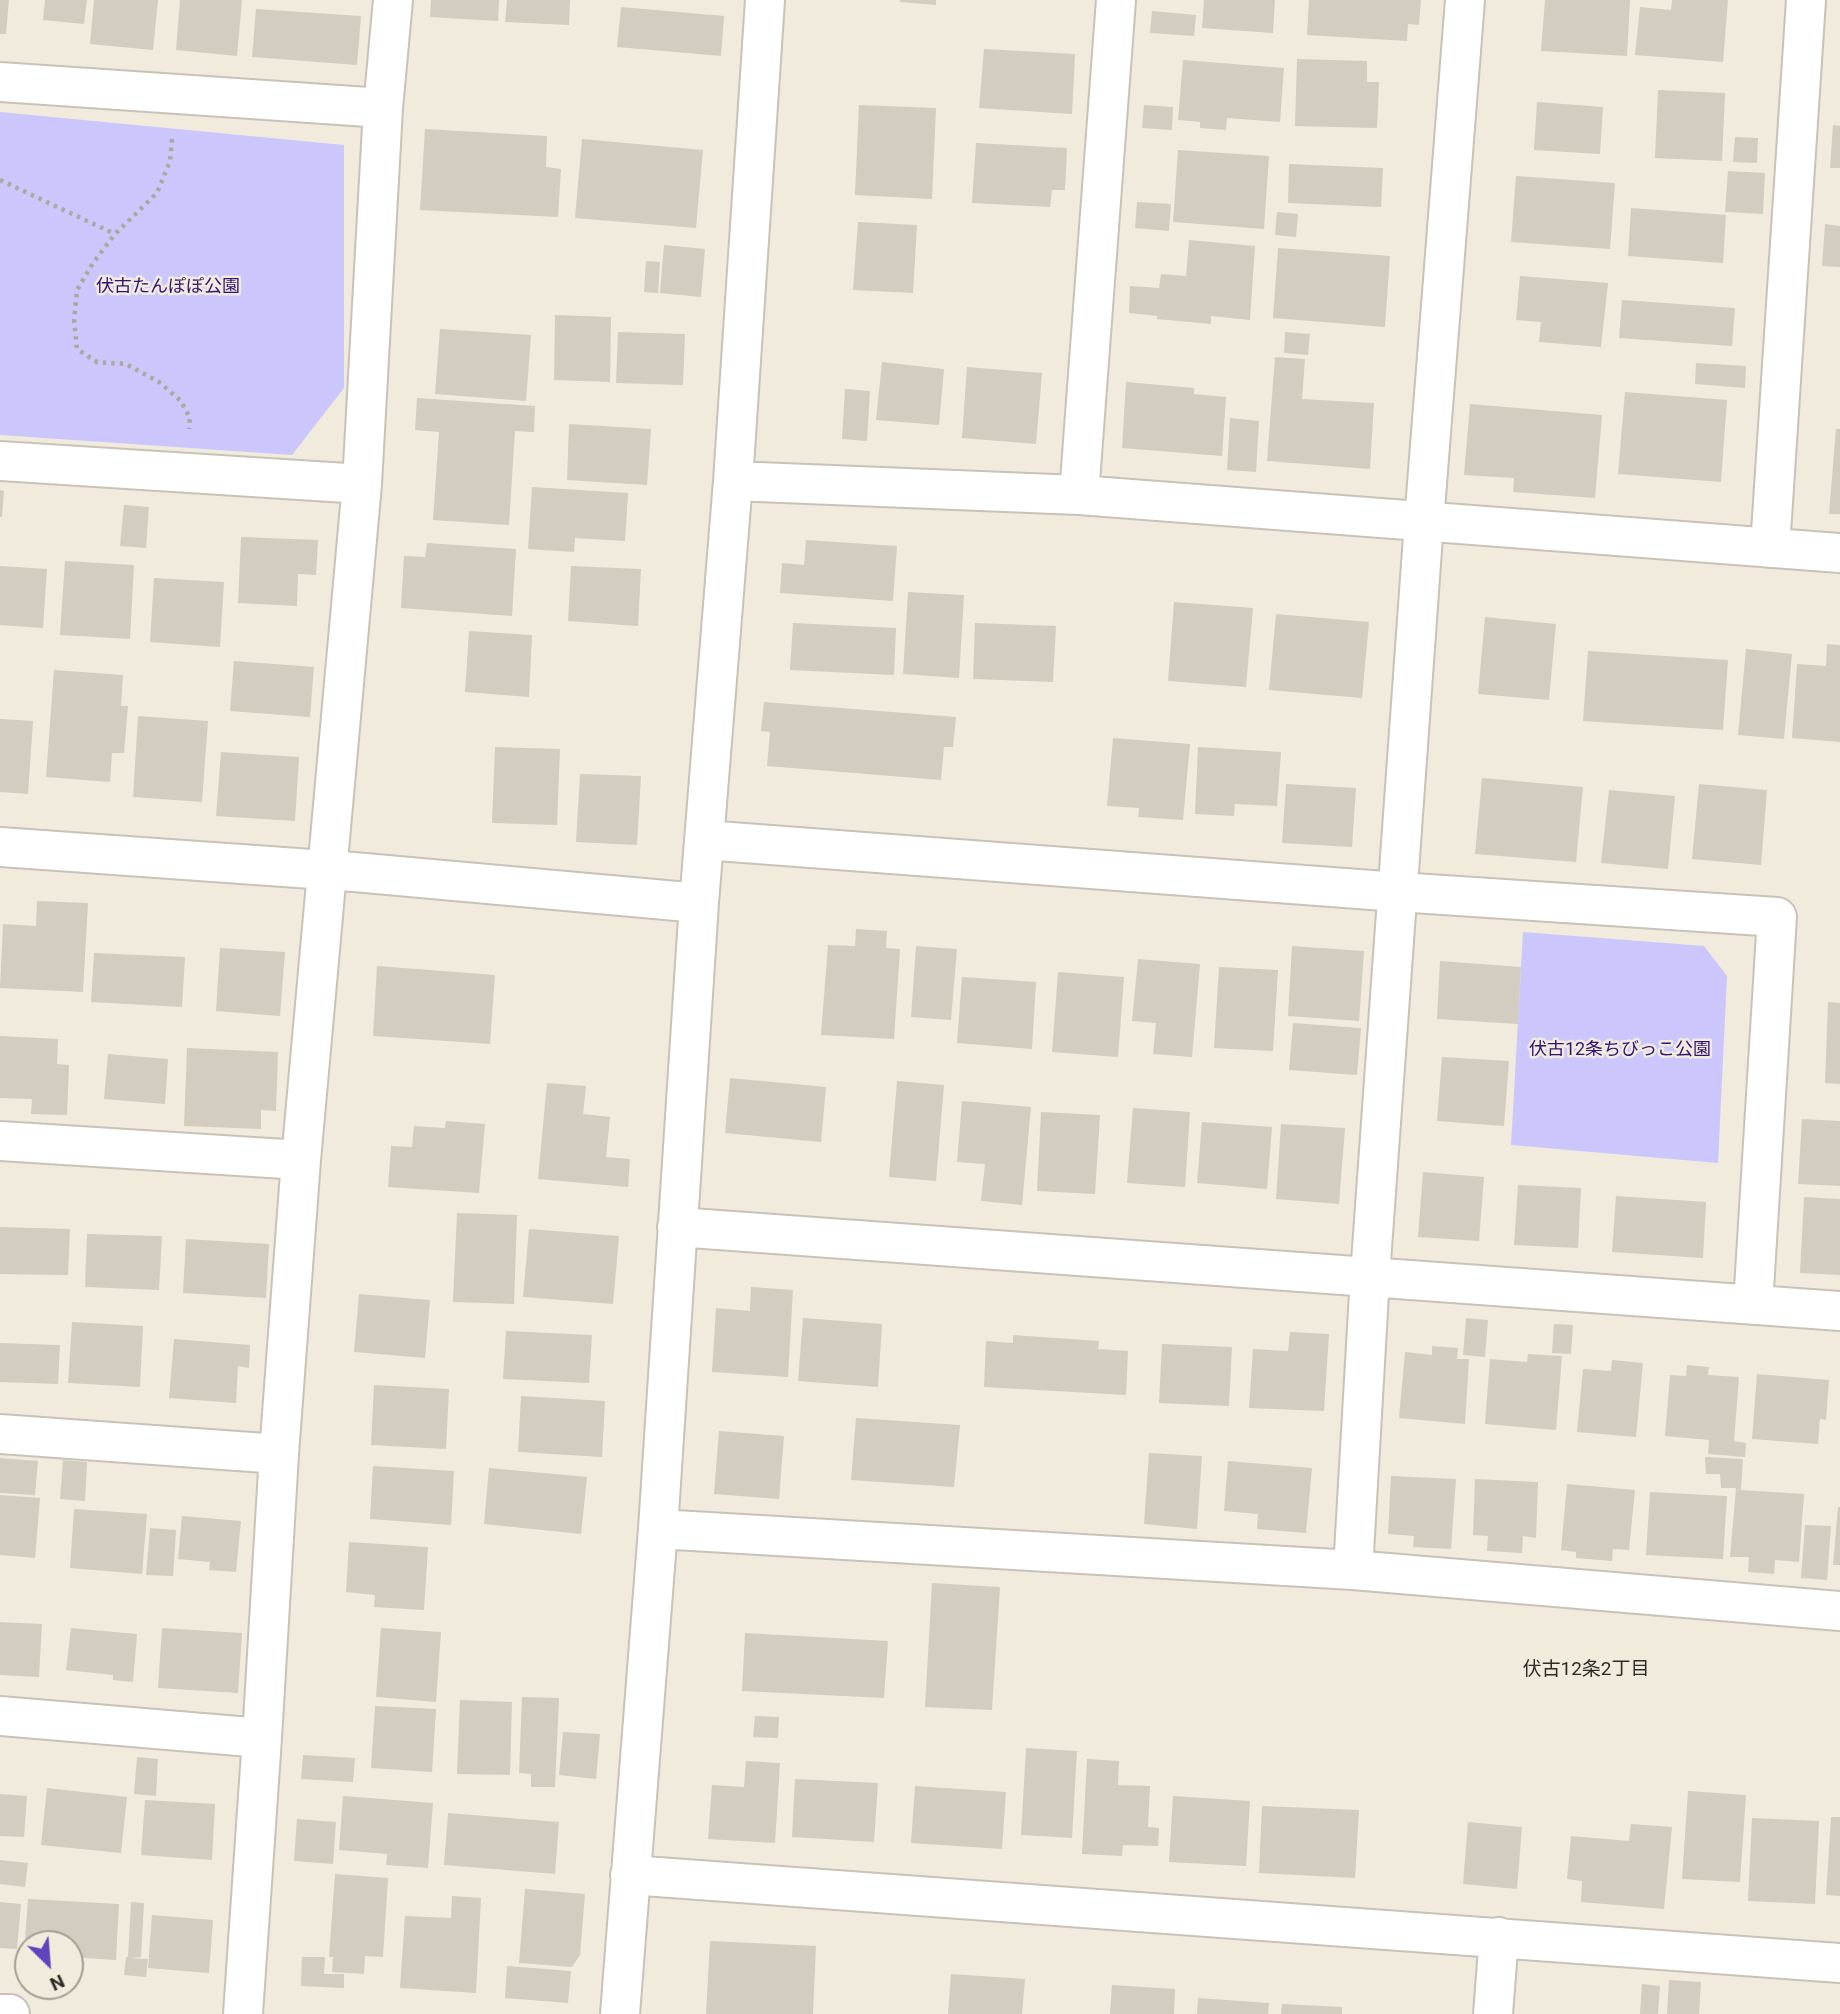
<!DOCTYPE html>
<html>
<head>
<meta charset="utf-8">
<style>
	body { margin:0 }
	#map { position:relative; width:1840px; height:2014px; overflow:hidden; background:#f0ebdd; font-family:Roboto,sans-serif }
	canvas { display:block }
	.north { position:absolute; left:14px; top:1930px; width:70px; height:70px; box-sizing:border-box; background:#f0ebdd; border:2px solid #a29e93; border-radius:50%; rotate:155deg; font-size:19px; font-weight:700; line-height:28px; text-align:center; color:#2d2a25 }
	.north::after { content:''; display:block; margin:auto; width:24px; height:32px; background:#5f45bd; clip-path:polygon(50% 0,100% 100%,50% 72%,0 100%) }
</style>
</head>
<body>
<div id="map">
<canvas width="1840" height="2014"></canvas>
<div class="north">N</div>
</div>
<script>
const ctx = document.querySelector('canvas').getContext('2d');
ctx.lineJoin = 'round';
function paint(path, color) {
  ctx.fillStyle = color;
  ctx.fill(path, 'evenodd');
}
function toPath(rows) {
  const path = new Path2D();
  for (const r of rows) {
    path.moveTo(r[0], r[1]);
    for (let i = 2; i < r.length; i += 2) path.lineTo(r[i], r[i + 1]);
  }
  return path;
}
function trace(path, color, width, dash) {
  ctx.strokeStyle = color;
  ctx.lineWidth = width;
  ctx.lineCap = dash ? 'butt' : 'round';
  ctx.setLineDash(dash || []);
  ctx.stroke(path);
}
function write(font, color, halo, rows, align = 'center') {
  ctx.font = font + ' Roboto,"Noto Sans JP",sans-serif';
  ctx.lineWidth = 5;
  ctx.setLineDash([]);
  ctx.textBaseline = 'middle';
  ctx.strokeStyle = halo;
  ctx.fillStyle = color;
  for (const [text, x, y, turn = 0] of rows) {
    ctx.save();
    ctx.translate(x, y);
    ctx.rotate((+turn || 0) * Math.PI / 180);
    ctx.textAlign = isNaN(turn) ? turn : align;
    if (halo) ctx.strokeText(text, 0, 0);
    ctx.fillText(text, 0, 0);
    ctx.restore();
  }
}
const green = toPath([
	[0,112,344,145,344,388,292,455,0,435],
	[1523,932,1704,946,1727,976,1718,1163,1511,1145]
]);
const building = toPath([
	[0,0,9,0,6,34,0,34],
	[45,0,87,0,84,24,43,20],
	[94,0,158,0,153,50,90,44],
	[180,0,242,0,237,56,176,50],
	[431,0,499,0,498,21,430,17],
	[507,0,570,0,569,25,505,22],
	[900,0,936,0,936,5,900,2],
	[1204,0,1275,0,1273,33,1202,28],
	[1309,0,1421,0,1419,25,1408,24,1407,41,1307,35],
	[1545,0,1630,0,1627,56,1541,51],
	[1672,0,1728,0,1723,62,1635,55,1640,7,1671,10],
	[621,7,724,16,721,56,617,47],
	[256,9,361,16,357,65,252,57],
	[1152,11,1196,15,1194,36,1150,33],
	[984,49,1075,54,1072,114,979,108],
	[1297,59,1367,61,1367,82,1379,82,1377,128,1295,126],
	[1183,60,1284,68,1280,122,1227,118,1226,130,1200,128,1200,122,1178,120],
	[1658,90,1725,93,1722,161,1655,158],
	[1537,102,1603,107,1600,154,1534,150],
	[859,105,936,108,932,199,855,195],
	[1144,105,1173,107,1172,130,1142,128],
	[1833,125,1840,126,1840,168,1830,168],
	[425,129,547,136,546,167,561,169,558,217,420,210],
	[1735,137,1758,138,1757,163,1733,162],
	[582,139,703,150,696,228,575,218],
	[976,143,1067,148,1065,190,1052,190,1050,207,972,203],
	[1178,150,1269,156,1264,229,1173,222],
	[1289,164,1383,168,1381,207,1288,203],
	[1728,171,1765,173,1763,214,1725,212],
	[1516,176,1615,183,1610,249,1511,242],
	[1137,202,1171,204,1169,231,1135,228],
	[1631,208,1726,215,1723,263,1628,256],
	[1277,212,1298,214,1296,237,1275,235],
	[858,222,917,225,913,293,853,290],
	[1825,224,1840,226,1840,267,1822,266],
	[1189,240,1255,246,1250,320,1211,316,1211,324,1157,319,1157,316,1129,313,1130,286,1159,288,1161,274,1186,276],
	[664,245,705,249,701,297,660,293],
	[1278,248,1390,256,1385,327,1273,318],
	[646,261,660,262,658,293,644,292],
	[1520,276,1608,283,1601,347,1539,342,1541,322,1516,320],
	[1622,300,1735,308,1732,346,1619,338],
	[555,315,611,317,610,382,554,380],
	[440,329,531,335,526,401,435,394],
	[618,332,685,334,683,385,616,383],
	[1285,332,1310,334,1308,355,1284,353],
	[1275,357,1305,359,1302,399,1374,403,1370,469,1267,461],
	[882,362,944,369,939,425,876,420],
	[1696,363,1746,366,1745,388,1695,384],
	[967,367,1042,373,1036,444,962,438],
	[1126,382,1194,388,1194,394,1226,397,1222,456,1122,448],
	[845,389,870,391,867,441,842,439],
	[1625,392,1727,400,1721,482,1618,474],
	[417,398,535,406,534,432,515,431,509,525,433,520,439,432,415,430],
	[1470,404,1602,415,1595,498,1513,492,1514,478,1464,475],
	[1230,418,1259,421,1256,472,1227,470],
	[569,424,651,429,647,485,567,480],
	[1836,429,1840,429,1840,514,1829,514],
	[532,487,628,493,625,541,575,538,574,552,528,549],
	[0,490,4,491,2,517,0,517],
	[124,505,149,507,146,548,120,546],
	[241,537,318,540,316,575,298,574,297,606,238,603],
	[806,540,897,546,893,601,780,593,782,563,804,565],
	[427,543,516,549,512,616,401,608,404,556,425,557],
	[65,561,134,565,130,639,60,635],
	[0,566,47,569,43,628,0,625],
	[571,566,641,569,638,626,568,621],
	[154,578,224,582,220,647,150,642],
	[908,592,964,595,959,678,903,674],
	[1174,602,1253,608,1246,687,1168,681],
	[1276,614,1369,622,1362,698,1269,690],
	[1485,617,1556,624,1549,700,1478,694],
	[793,623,896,628,894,675,790,670],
	[975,623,1056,626,1053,682,973,679],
	[469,631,532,635,529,697,465,692],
	[1827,644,1840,645,1840,742,1792,738,1797,664,1826,666],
	[1746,649,1792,654,1784,739,1738,735],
	[1588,651,1728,660,1723,730,1583,721],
	[234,661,314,667,310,717,230,711],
	[54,670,123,675,121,706,128,706,124,753,112,753,110,782,46,777],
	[764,702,956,717,953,747,944,747,941,780,767,766,770,732,761,731],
	[138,716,208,721,202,802,133,797],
	[0,719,33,721,28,794,0,792],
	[1113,738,1190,744,1183,820,1138,817,1139,808,1107,806],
	[495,747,560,749,557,825,492,823],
	[1198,747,1281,752,1277,806,1235,804,1234,816,1195,814],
	[221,752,299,757,295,821,216,816],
	[580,774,641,776,637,845,576,842],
	[1482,778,1583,787,1576,862,1475,854],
	[1286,784,1356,788,1352,847,1282,843],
	[1699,784,1767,790,1761,865,1692,859],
	[1609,790,1675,796,1668,869,1601,863],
	[37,901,88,903,83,992,0,988,3,924,36,926],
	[856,929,887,931,886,948,900,949,894,1039,821,1035,828,945,855,946],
	[916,946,957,949,951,1020,911,1017],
	[1292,946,1364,951,1359,1021,1288,1016],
	[220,948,285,952,280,1016,216,1011],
	[94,953,185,957,182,1007,91,1002],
	[1138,959,1200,964,1192,1057,1153,1054,1156,1023,1132,1021],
	[1440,961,1521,967,1518,1024,1437,1019],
	[377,966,495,975,490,1044,373,1036],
	[1219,967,1278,970,1273,1051,1214,1048],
	[1058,972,1124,977,1118,1057,1052,1052],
	[962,977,1036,982,1032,1049,957,1043],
	[1828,1002,1840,1003,1840,1084,1825,1083],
	[1293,1023,1361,1028,1357,1075,1289,1070],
	[0,1036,58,1039,57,1064,69,1065,67,1115,31,1114,32,1099,0,1098],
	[187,1048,278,1052,276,1111,261,1110,261,1129,184,1126],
	[108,1054,168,1059,165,1104,104,1099],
	[1442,1057,1509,1061,1504,1126,1437,1121],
	[730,1078,826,1087,821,1142,725,1133],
	[897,1081,944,1085,936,1181,889,1177],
	[547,1083,586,1086,583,1114,610,1117,606,1157,630,1159,628,1187,538,1179],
	[962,1101,1031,1107,1022,1205,981,1201,985,1164,957,1162],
	[1133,1108,1190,1112,1185,1187,1127,1183],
	[1041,1112,1100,1115,1095,1194,1037,1191],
	[1802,1119,1840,1121,1840,1186,1798,1184],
	[446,1121,485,1124,479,1193,388,1187,391,1146,412,1147,414,1126,445,1128],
	[1202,1122,1272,1127,1267,1189,1197,1183],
	[1281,1124,1345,1128,1339,1204,1276,1199],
	[1423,1172,1484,1177,1479,1241,1418,1237],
	[1518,1185,1581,1188,1578,1248,1514,1245],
	[1616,1196,1706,1202,1703,1258,1612,1252],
	[1804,1197,1840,1199,1840,1275,1800,1273],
	[457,1213,517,1215,514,1304,453,1302],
	[0,1227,70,1229,68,1275,0,1274],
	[529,1229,619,1236,613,1304,523,1297],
	[87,1234,162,1236,159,1290,85,1287],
	[186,1239,269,1244,266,1298,183,1293],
	[751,1287,793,1290,788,1377,712,1372,716,1308,750,1311],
	[359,1294,430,1300,425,1358,354,1352],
	[803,1318,882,1324,878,1387,798,1381],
	[1466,1318,1488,1320,1485,1357,1463,1355],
	[72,1322,143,1326,140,1387,68,1383],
	[1554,1324,1573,1325,1571,1354,1552,1353],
	[506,1331,592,1335,589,1383,503,1379],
	[1290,1332,1329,1334,1324,1411,1249,1408,1253,1349,1288,1351],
	[1013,1335,1099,1341,1098,1349,1128,1351,1126,1395,984,1387,986,1341,1013,1343],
	[174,1339,250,1345,249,1368,238,1366,236,1403,169,1398],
	[0,1343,60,1345,58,1384,0,1382],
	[1162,1344,1232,1347,1229,1406,1159,1403],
	[1432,1346,1458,1348,1457,1359,1469,1359,1465,1424,1399,1418,1405,1352,1432,1355],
	[1528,1354,1562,1356,1556,1430,1485,1424,1490,1359,1527,1362],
	[1612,1360,1643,1363,1636,1437,1577,1432,1583,1369,1611,1371],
	[1687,1365,1709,1367,1708,1375,1739,1377,1734,1441,1746,1443,1745,1457,1708,1454,1709,1440,1665,1436,1670,1375,1686,1376],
	[1757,1374,1829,1380,1826,1420,1820,1419,1818,1444,1752,1439],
	[374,1385,449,1389,446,1449,371,1445],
	[521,1396,605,1401,602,1457,518,1452],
	[856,1418,960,1425,954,1487,851,1480],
	[719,1431,784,1436,779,1499,714,1494],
	[1149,1453,1202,1456,1197,1529,1144,1524],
	[1705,1457,1743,1459,1741,1490,1804,1494,1799,1562,1775,1560,1774,1574,1748,1572,1749,1557,1730,1557,1736,1488,1721,1488,1720,1474,1706,1474],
	[0,1458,38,1461,35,1495,0,1493],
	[63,1460,87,1462,85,1501,60,1499],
	[1228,1461,1312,1468,1306,1533,1257,1529,1258,1514,1224,1511],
	[373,1466,454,1471,451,1525,370,1519],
	[489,1468,587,1477,581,1534,484,1524],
	[1391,1476,1456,1479,1451,1549,1413,1547,1414,1536,1388,1534],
	[1475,1479,1538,1482,1536,1538,1523,1536,1522,1553,1487,1551,1488,1536,1473,1535],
	[1567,1484,1635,1490,1629,1550,1613,1549,1612,1561,1576,1558,1576,1552,1561,1550],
	[1650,1492,1727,1496,1723,1559,1646,1555],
	[0,1495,40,1498,35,1558,0,1555],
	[1838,1507,1840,1507,1840,1565,1833,1565],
	[74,1509,147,1514,142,1574,70,1568],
	[182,1516,241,1521,236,1572,209,1570,210,1562,178,1559],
	[1805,1525,1831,1526,1827,1580,1801,1578],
	[150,1528,176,1530,173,1576,146,1575],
	[349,1542,428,1547,424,1610,374,1607,375,1595,346,1592],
	[932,1583,1000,1587,992,1710,925,1707],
	[0,1622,42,1624,39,1677,0,1675],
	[71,1628,137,1634,133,1682,113,1680,113,1675,66,1670],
	[162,1628,242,1633,238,1693,158,1688],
	[381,1628,441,1632,436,1702,376,1697],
	[745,1633,888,1641,884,1698,742,1691],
	[522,1697,559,1698,555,1787,531,1787,531,1774,519,1773],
	[460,1700,512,1702,510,1775,457,1774],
	[375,1706,436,1709,432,1772,371,1768],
	[755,1716,779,1717,778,1738,753,1737],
	[563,1732,600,1734,596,1779,559,1775],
	[1026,1748,1077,1751,1072,1838,1021,1835],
	[303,1755,355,1758,353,1782,301,1779],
	[137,1757,158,1759,156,1796,134,1794],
	[1087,1759,1119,1761,1118,1785,1150,1786,1148,1827,1159,1828,1158,1846,1123,1845,1122,1856,1082,1854],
	[746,1761,780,1763,775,1843,708,1839,712,1785,744,1787],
	[795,1779,878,1783,874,1842,792,1837],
	[915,1786,1006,1792,1002,1849,911,1843],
	[47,1788,127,1797,121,1853,41,1845],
	[1688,1791,1746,1795,1740,1882,1682,1879],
	[0,1794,27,1796,24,1837,0,1836],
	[343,1796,433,1803,428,1868,386,1865,387,1854,339,1850],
	[1173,1796,1250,1801,1246,1866,1169,1862],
	[145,1800,215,1804,212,1860,141,1855],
	[1262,1806,1359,1810,1355,1878,1259,1873],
	[448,1813,559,1822,555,1874,444,1865],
	[1831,1817,1840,1817,1840,1896,1826,1895],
	[1752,1818,1819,1821,1815,1904,1748,1901],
	[297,1819,336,1822,333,1864,294,1861],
	[1468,1822,1522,1827,1517,1889,1463,1884],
	[1631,1824,1672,1827,1664,1909,1581,1902,1582,1881,1567,1879,1571,1836,1629,1841],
	[0,1860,28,1863,25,1887,0,1884],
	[335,1874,388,1878,383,1957,365,1956,364,1974,332,1972,333,1957,329,1957],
	[525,1889,585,1894,580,1955,572,1967,519,1963],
	[452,1896,481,1898,476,1993,400,1988,405,1916,451,1918],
	[28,1899,119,1904,116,1960,70,1957,70,1944,28,1944,28,1954,24,1953],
	[0,1902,21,1904,17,1949,0,1948],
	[131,1902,144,1903,141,1957,131,1958,148,1959,146,1977,124,1975,126,1957,128,1957],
	[152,1915,213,1920,209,1973,148,1968],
	[710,1941,816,1946,813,2014,706,2014],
	[302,1957,325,1957,324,1974,344,1974,344,1988,301,1986],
	[507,1966,571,1971,568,2003,505,1998],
	[951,1974,1025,1979,1022,2014,948,2014],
	[1669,1980,1701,1982,1699,2014,1667,2014],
	[1642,1984,1660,1986,1658,2014,1640,2014],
	[1112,1985,1175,1989,1174,2014,1110,2014],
	[1198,1998,1269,2003,1268,2014,1197,2014],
	[1282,2004,1342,2007,1342,2014,1281,2014]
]);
const path = toPath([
	[172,139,170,161,157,193,115,234,93,263,77,290,74,320,77,349,97,362,126,364,159,382,181,401,190,418,189,429],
	[0,180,115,234]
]);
const minor = toPath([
	[0,82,383,108],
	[0,461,362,484],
	[733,481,1079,495,1840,553],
	[1079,495,1116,0],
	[1770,548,1806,0],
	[704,840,1398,892,1777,917,1753,1305],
	[0,847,354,872,699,903],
	[0,1141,301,1160],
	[677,1227,1840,1311],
	[0,1434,279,1454],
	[658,1529,1353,1570,1840,1611],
	[1353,1570,1370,1276,1424,522,1465,0],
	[0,1716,262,1738],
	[630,1875,1840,1963],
	[0,2014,10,2014],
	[243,2014,262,1738,279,1454,301,1160,362,484,383,108,393,0],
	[620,2014,658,1529,699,903,733,481,765,0],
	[1493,2014,1499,1937]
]);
const parkNames = [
	["伏古たんぽぽ公園",168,287],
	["伏古12条ちびっこ公園",1620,1050]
];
const neighbourhoodNames = [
	["伏古12条2丁目",1586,1670]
];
paint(green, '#cbc7fd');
paint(building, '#d2cdc0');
trace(minor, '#c8c3b6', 42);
trace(path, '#aca89d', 4.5, [3.5, 5]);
trace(minor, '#fff', 38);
write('18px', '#301373', '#f0ebdd', parkNames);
write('19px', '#2d2a25', '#f0ebdd', neighbourhoodNames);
</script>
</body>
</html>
